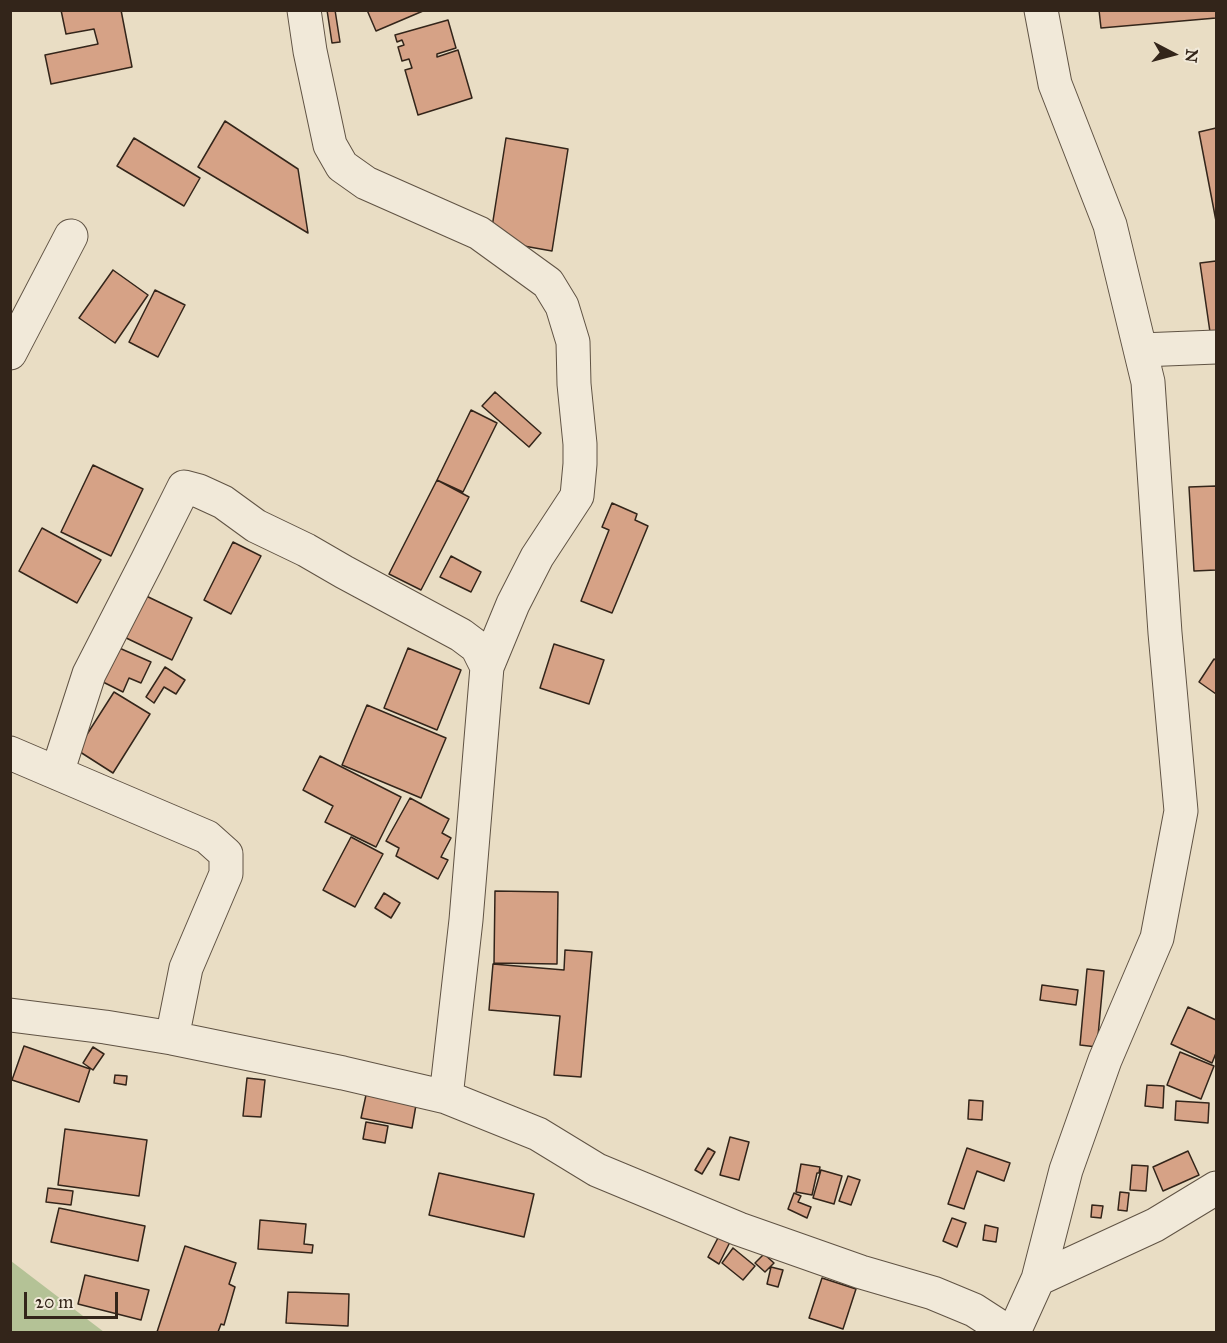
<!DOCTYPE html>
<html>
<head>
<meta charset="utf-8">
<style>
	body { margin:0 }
	#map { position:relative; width:1227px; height:1343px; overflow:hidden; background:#e9ddc4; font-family:"IM FELL Great Primer",serif }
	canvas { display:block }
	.frame { position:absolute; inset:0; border:12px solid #33251a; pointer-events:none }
	.north { position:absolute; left:1143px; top:24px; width:60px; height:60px; -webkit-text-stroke:4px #f1e9d9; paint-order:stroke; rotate:96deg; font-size:16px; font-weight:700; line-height:24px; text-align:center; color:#33251a }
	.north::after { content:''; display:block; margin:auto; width:21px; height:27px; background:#33251a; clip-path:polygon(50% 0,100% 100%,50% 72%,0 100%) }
	.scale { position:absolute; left:24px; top:1292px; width:94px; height:27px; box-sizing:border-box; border:3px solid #33251a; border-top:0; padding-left:8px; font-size:18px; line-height:21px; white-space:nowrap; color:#33251a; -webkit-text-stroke:4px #f1e9d9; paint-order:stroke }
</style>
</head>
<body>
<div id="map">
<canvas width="1227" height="1343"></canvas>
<div class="frame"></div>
<div class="north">N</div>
<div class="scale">20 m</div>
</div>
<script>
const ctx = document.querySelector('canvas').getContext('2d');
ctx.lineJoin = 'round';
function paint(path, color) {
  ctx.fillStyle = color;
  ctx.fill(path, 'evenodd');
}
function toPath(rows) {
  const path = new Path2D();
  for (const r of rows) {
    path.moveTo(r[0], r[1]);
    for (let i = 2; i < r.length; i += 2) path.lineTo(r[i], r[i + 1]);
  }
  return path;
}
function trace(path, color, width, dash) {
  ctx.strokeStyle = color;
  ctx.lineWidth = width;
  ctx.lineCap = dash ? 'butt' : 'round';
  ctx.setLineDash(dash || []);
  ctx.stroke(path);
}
const green = toPath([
	[10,1261,11,1261,104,1332,11,1332]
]);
const building = toPath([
	[61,10,121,10,132,67,51,84,45,55,98,44,94,29,66,34,61,10],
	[327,10,335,10,340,42,332,43,327,10],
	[367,10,423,10,423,11,376,31,367,10],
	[1099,10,1216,10,1216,18,1101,28,1099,10],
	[448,20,456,48,437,54,437,57,458,50,472,98,418,115,405,70,412,68,409,59,402,61,398,47,404,45,402,40,397,42,395,35,448,20],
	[225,121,298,169,308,233,198,167,225,121],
	[1216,128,1216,221,1199,132,1216,128],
	[134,138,200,178,184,206,117,166,134,138],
	[506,138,568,149,552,251,490,240,506,138],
	[1216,261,1216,339,1211,339,1200,263,1216,261],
	[113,270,148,295,115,343,79,318,113,270],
	[155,290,185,305,158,357,129,342,155,290],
	[495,392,541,433,529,447,482,406,495,392],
	[471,410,497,423,463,492,437,480,471,410],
	[93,465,143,489,111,556,61,532,93,465],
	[437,480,469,497,421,590,389,574,437,480],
	[1216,486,1216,570,1194,571,1189,487,1216,486],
	[612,503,637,514,635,520,648,526,612,613,581,601,609,530,602,527,612,503],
	[42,528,101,560,77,603,19,571,42,528],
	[233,542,261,556,231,614,204,600,233,542],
	[451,556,481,572,471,592,440,577,451,556],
	[140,593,192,618,172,660,120,635,140,593],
	[108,643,151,662,141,683,129,678,123,692,93,677,108,643],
	[554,644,604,660,589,704,540,688,554,644],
	[408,648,461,670,437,730,384,708,408,648],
	[1214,659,1216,660,1216,694,1199,682,1214,659],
	[165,667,185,680,176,694,164,687,154,703,146,697,165,667],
	[114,692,150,714,113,773,77,750,114,692],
	[367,705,446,738,421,798,342,765,367,705],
	[320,756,401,797,376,847,325,822,333,806,303,790,320,756],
	[410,798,449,819,442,833,451,838,441,857,448,860,438,879,396,856,399,848,386,841,410,798],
	[351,837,383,854,355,907,323,890,351,837],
	[495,891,558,892,557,964,494,963,495,891],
	[384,893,400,903,391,918,375,908,384,893],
	[565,950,592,952,581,1077,554,1075,560,1016,489,1010,493,964,564,970,565,950],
	[1087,969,1104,971,1097,1047,1080,1045,1087,969],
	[1042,985,1078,990,1076,1005,1040,1000,1042,985],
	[1188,1007,1216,1020,1216,1053,1212,1063,1171,1044,1188,1007],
	[24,1046,90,1069,79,1102,12,1080,24,1046],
	[93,1047,104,1054,93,1070,83,1063,93,1047],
	[1180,1052,1214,1066,1201,1099,1167,1085,1180,1052],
	[115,1075,127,1076,126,1085,114,1083,115,1075],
	[247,1078,265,1080,261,1117,243,1116,247,1078],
	[1147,1085,1164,1086,1163,1108,1145,1106,1147,1085],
	[366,1095,416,1105,412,1128,361,1118,366,1095],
	[969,1100,983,1101,982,1120,968,1119,969,1100],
	[1176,1101,1209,1103,1208,1123,1175,1120,1176,1101],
	[366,1122,388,1126,385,1143,363,1139,366,1122],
	[65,1129,147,1140,139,1196,58,1185,65,1129],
	[730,1137,749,1142,739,1180,720,1175,730,1137],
	[708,1148,715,1152,702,1174,695,1170,708,1148],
	[967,1148,1010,1163,1004,1181,977,1171,964,1209,948,1204,967,1148],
	[1188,1151,1199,1175,1163,1191,1153,1167,1188,1151],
	[801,1164,820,1167,819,1173,817,1173,812,1195,796,1192,801,1164],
	[1132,1165,1148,1166,1146,1191,1130,1190,1132,1165],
	[821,1170,842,1176,834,1204,813,1198,821,1170],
	[439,1173,534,1194,524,1237,429,1215,439,1173],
	[848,1176,860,1180,851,1205,839,1201,848,1176],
	[48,1188,73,1191,71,1205,46,1202,48,1188],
	[1120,1192,1129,1193,1127,1211,1118,1210,1120,1192],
	[794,1193,801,1196,798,1202,811,1207,807,1218,788,1209,794,1193],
	[1092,1205,1103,1206,1101,1218,1091,1217,1092,1205],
	[59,1208,145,1226,138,1261,51,1242,59,1208],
	[952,1218,966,1223,957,1247,943,1241,952,1218],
	[260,1220,306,1224,304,1244,313,1245,312,1253,258,1249,260,1220],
	[985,1225,998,1228,996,1242,983,1240,985,1225],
	[720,1234,731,1240,719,1264,708,1257,720,1234],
	[185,1246,236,1263,229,1284,235,1287,224,1325,221,1324,218,1332,157,1332,185,1246],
	[733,1248,755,1266,743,1280,722,1263,733,1248],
	[764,1254,774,1263,765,1272,755,1263,764,1254],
	[771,1267,783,1270,778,1287,767,1284,771,1267],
	[85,1275,149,1290,141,1320,78,1304,85,1275],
	[822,1278,856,1289,843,1329,809,1318,822,1278],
	[288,1292,349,1294,348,1326,286,1323,288,1292]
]);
const minor = toPath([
	[304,10,310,51,330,145,342,166,366,183,479,233,548,283,562,306,573,342,574,384,580,444,580,464,577,496,537,557,513,604,487,667],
	[1141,350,1216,347],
	[10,353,71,236],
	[10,753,207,837,226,854,226,874,186,968,172,1038],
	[57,773,89,674,147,561,184,487,199,491,223,502,256,526,306,550,344,572,461,635,477,647,487,667,466,920,446,1097],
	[10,1015,105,1027,172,1038,343,1073,446,1097,538,1134,597,1170,739,1229,861,1272,933,1293,974,1310,1008,1332],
	[1038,1279,1066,1170,1105,1060,1157,938,1181,811,1165,633,1148,382,1110,225,1055,84,1041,10],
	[1014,1332,1038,1279,1155,1225,1216,1188]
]);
paint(green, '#b4c296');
paint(building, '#d6a286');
trace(building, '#33251a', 1.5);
trace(minor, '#605344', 35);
trace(minor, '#f1e9d9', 33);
</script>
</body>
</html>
